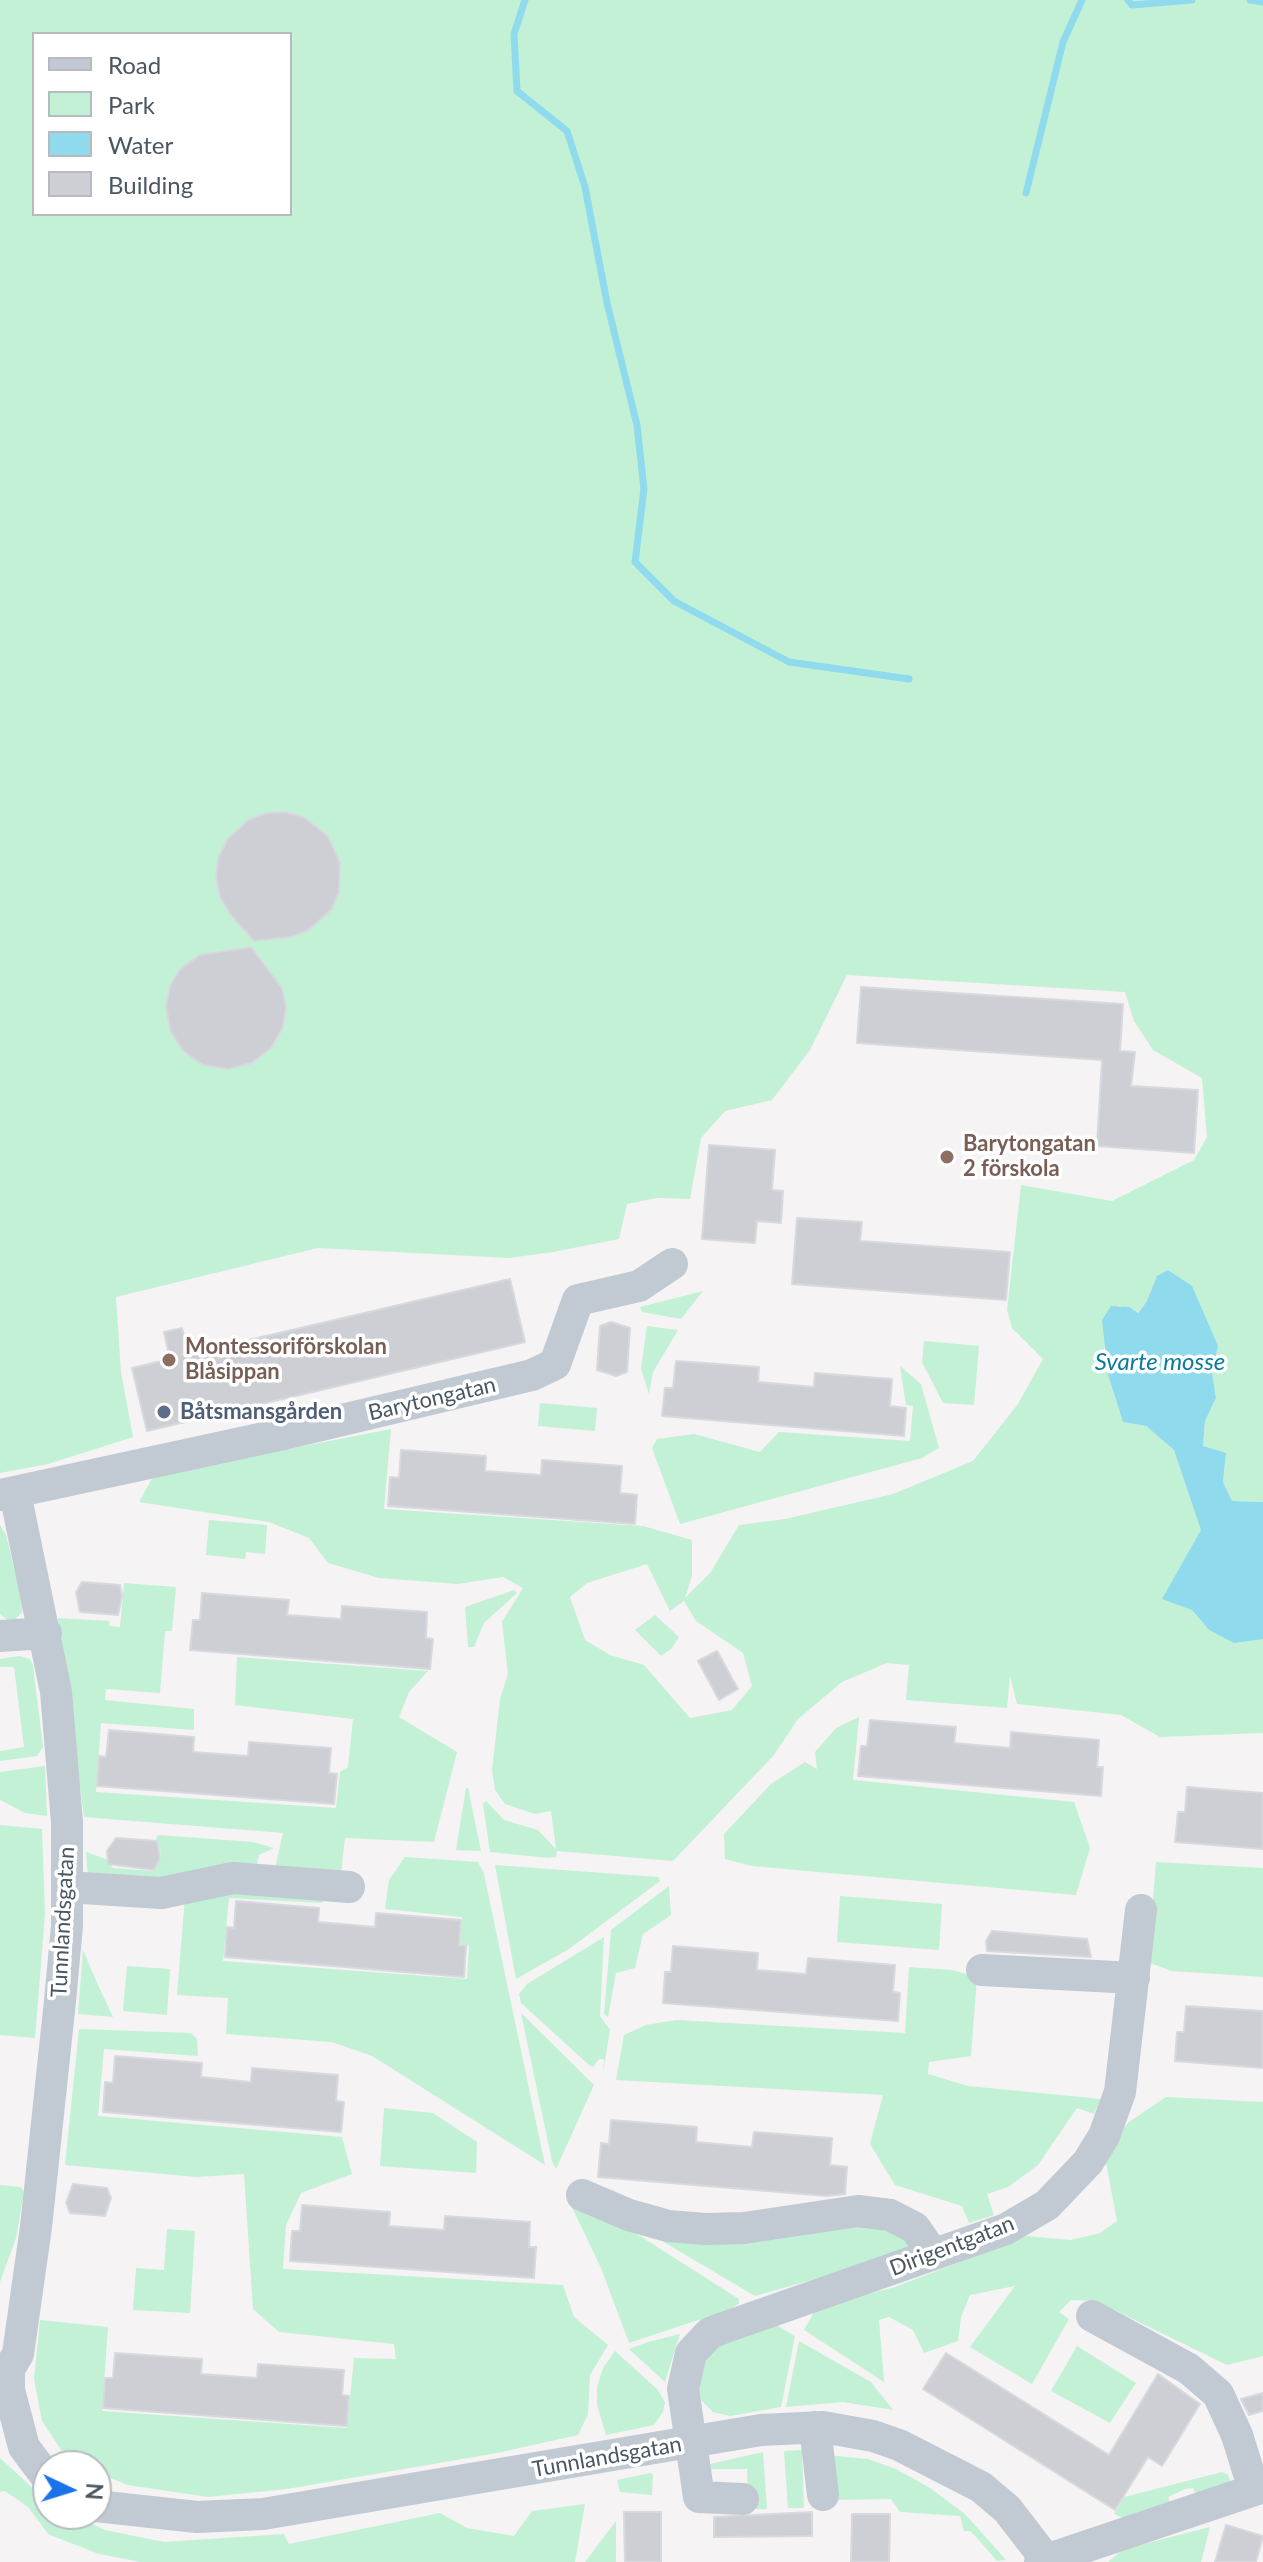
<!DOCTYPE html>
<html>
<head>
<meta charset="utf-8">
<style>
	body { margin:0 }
	#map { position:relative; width:1263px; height:2562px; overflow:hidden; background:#f5f3f3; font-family:Lato,sans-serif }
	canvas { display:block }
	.legend { position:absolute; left:32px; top:32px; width:260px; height:184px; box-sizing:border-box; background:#fff; border:2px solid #b7bbc0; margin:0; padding:10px 14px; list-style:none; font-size:24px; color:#4a5661 }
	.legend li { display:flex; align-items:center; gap:16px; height:40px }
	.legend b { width:40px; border:2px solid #b7bbc0 }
	.north { position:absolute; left:32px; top:2450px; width:80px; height:80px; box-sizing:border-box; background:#fff; border:2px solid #b7bbc0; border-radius:50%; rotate:94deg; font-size:22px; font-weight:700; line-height:32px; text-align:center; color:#4a5661 }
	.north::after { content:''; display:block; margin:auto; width:28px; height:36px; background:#1a73e8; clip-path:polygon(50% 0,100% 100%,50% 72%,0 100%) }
</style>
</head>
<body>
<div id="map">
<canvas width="1263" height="2562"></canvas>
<ul class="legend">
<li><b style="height:10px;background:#c1cad2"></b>Road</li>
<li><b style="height:22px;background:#c3f1d5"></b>Park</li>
<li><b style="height:22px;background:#90daee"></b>Water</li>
<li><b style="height:22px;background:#cdcfd5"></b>Building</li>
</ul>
<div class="north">N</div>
</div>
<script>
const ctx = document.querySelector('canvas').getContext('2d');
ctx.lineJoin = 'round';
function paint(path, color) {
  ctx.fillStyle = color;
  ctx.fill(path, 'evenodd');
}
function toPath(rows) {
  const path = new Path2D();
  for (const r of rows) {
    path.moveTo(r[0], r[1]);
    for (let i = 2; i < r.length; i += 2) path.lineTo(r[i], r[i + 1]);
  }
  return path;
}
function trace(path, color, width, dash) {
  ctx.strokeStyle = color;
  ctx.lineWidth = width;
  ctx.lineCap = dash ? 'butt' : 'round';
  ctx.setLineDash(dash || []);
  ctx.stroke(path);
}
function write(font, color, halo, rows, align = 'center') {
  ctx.font = font + ' Lato,sans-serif';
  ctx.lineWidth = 7;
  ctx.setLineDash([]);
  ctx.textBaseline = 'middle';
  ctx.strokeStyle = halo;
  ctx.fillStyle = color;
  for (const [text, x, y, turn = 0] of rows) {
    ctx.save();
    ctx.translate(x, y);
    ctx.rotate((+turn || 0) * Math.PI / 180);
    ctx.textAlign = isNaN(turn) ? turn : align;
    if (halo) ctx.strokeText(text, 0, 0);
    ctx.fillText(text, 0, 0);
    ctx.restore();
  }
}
const green = toPath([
	[0,0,1263,0,1263,1502,1232,1501,1223,1482,1226,1454,1203,1446,1205,1421,1216,1398,1212,1373,1218,1346,1205,1320,1147,1301,1137,1313,1118,1305,1104,1348,1108,1375,1123,1422,1146,1426,1174,1450,1195,1506,1201,1530,1182,1568,1192,1610,1209,1630,1263,1639,1263,1733,1160,1737,1121,1715,1017,1704,1010,1676,1007,1708,906,1700,909,1665,887,1663,842,1682,798,1719,774,1755,673,1861,557,1851,556,1857,549,1858,490,1852,483,1804,486,1801,504,1820,538,1830,556,1849,551,1811,535,1814,505,1804,495,1790,492,1770,500,1699,508,1674,502,1622,523,1588,503,1577,458,1584,379,1578,328,1563,309,1538,269,1522,139,1502,154,1475,391,1429,384,1509,643,1526,692,1540,692,1576,685,1598,710,1573,739,1525,785,1519,893,1494,973,1461,1018,1404,1043,1359,1012,1328,1007,1310,1021,1185,1112,1201,1194,1160,1207,1137,1202,1078,1153,1050,1134,1021,1125,992,847,975,810,1050,772,1100,725,1111,701,1138,690,1199,657,1198,627,1204,619,1239,553,1252,509,1258,318,1248,116,1297,121,1372,133,1437,48,1464,0,1473],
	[34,34,290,34,290,214,34,214],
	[647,1564,670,1611,684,1601,696,1621,743,1653,752,1686,732,1710,690,1718,644,1665,610,1655,585,1640,570,1597,587,1583],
	[703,1291,681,1319,642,1312,640,1307],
	[647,1326,678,1330,653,1372,649,1394,641,1369],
	[924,1341,979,1346,974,1405,943,1403,922,1362],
	[900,1366,921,1384,939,1448,922,1458,680,1524,652,1448,657,1439,694,1434,760,1452,779,1432,910,1441,913,1406,906,1405],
	[540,1403,597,1408,595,1431,538,1426],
	[209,1520,267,1525,265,1554,246,1552,245,1559,206,1555],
	[0,1525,6,1535,21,1596,22,1612,16,1619,9,1621,0,1614],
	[124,1583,176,1587,172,1631,165,1631,160,1693,106,1689,105,1700,194,1709,194,1730,101,1723,96,1792,336,1808,340,1772,348,1767,353,1719,235,1705,237,1657,428,1671,409,1692,399,1717,457,1752,434,1842,345,1838,340,1882,322,1903,229,1898,223,1961,467,1979,469,1946,460,1944,462,1917,385,1909,389,1880,405,1857,478,1862,484,1874,545,2165,372,2056,332,2042,226,2034,228,1998,177,1995,185,1897,274,1873,283,1833,84,1817,58,1618,110,1621,109,1626,120,1627],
	[514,1590,517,1593,484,1623,474,1647,468,1647,465,1607],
	[655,1615,679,1637,671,1649,661,1656,635,1630],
	[19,1656,30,1659,33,1665,43,1747,37,1756,0,1761,0,1751,24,1747,14,1667,0,1667,0,1659],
	[859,1717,853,1780,1074,1802,1090,1848,1076,1895,752,1866,725,1859,724,1834,771,1784,805,1762,817,1769,815,1752,836,1728],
	[45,1766,47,1816,25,1813,0,1800,0,1772],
	[466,1788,468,1788,481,1851,456,1850],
	[0,1825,42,1829,45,1914,35,2038,0,2035],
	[158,1835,253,1842,274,1848,259,1855,255,1872,174,1886,88,1877,86,1852,106,1859,113,1868,154,1871,161,1858,160,1849,155,1841],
	[1156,1862,1263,1868,1263,1977,1171,1971,1148,1962],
	[495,1865,658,1877,660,1881,569,1949,516,1979],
	[669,1886,671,1915,643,1934,635,1968,616,1973,608,2017,604,2014,611,1930],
	[840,1896,942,1904,939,1950,837,1942],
	[604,1937,600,2016,610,2030,603,2073,604,2059,599,2059,593,2067,589,2065,521,2003,519,1994,527,1984],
	[83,1950,97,1983,113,2017,78,2014],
	[127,1966,170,1969,167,2015,123,2011],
	[909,1967,952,1970,977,1977,971,2056,929,2062,928,2074,968,2086,1101,2099,1094,2114,1077,2108,1038,2165,1008,2187,987,2194,994,2215,969,2223,962,2206,895,2185,870,2144,883,2095,616,2080,624,2035,646,2025,676,2020,905,2033],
	[521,2013,594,2085,556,2169,552,2161],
	[79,2029,191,2033,197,2039,198,2056,104,2049,98,2116,342,2137,352,2174,301,2193,286,2225,283,2269,563,2285,574,2317,608,2345,590,2375,588,2414,578,2435,497,2453,287,2489,208,2497,128,2485,96,2472,96,2466,82,2466,67,2459,42,2421,34,2379,40,2320,108,2327,102,2411,347,2428,354,2358,396,2359,394,2344,279,2332,253,2309,244,2174,197,2177,65,2165],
	[1166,2097,1263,2102,1263,2356,1227,2365,1096,2301,1071,2300,1059,2312,1069,2319,1032,2384,970,2347,1015,2286,970,2295,961,2317,958,2341,924,2353,913,2330,889,2317,879,2320,884,2382,804,2330,817,2307,895,2287,1027,2236,1071,2240,1100,2233,1117,2221,1104,2152,1129,2122],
	[384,2108,433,2113,477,2142,476,2173,380,2166],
	[0,2185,21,2187,24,2192,16,2238,0,2282],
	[570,2203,607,2215,739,2299,739,2303,731,2309,629,2343,601,2268],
	[824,2223,900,2230,914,2251,755,2296,657,2238],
	[167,2229,195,2231,190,2313,133,2310,136,2268,164,2270],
	[773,2323,795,2336,781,2407,730,2416,713,2412,700,2399,696,2377,710,2348],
	[680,2334,665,2382,629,2349,648,2342],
	[799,2341,871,2382,893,2410,843,2402,786,2407],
	[1077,2346,1136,2383,1110,2423,1051,2391],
	[615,2351,657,2389,665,2402,663,2412,654,2425,606,2435,597,2405,597,2387,603,2368],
	[802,2450,804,2508,788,2508,784,2451],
	[763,2452,767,2509,748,2509,747,2469,711,2469,710,2464],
	[827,2455,868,2459,896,2469,930,2488,965,2514,1006,2560,997,2561,978,2539,970,2531,964,2531,960,2516,900,2512,891,2499,829,2500],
	[0,2458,48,2502,48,2514,71,2514,105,2530,164,2542,284,2534,289,2544,440,2513,467,2528,514,2536,532,2511,585,2504,575,2562,141,2562,99,2554,48,2534,28,2507,5,2491,0,2492],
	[1222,2472,1228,2475,1231,2483,1196,2494,1193,2488,1185,2489,1168,2497,1170,2502,1123,2518,1114,2514,1124,2497],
	[650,2473,653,2474,652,2495,620,2492,617,2480],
	[616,2521,616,2562,585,2562],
	[1210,2527,1201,2562,1108,2562,1124,2549]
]);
const water = toPath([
	[1168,1270,1192,1286,1218,1346,1212,1373,1216,1398,1205,1421,1203,1446,1226,1453,1223,1482,1232,1501,1263,1502,1263,1639,1234,1643,1209,1630,1192,1610,1162,1599,1201,1530,1174,1450,1146,1426,1123,1422,1108,1375,1102,1320,1111,1306,1129,1307,1138,1313,1147,1301,1157,1276]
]);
const stream = toPath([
	[525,0,514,34,517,91,567,131,585,187,607,303,637,425,644,489,635,562,674,601,789,662,909,679],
	[1128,0,1132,5,1192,0],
	[1250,0,1263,2],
	[1026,193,1063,42,1082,0]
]);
const building = toPath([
	[286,812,305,818,328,836,340,863,339,892,331,910,309,930,291,937,254,941,230,914,220,897,216,877,218,858,227,840,248,820,266,813,286,812],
	[251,947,282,988,286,1007,283,1027,271,1048,252,1063,228,1069,203,1065,183,1051,170,1030,166,1006,170,986,180,969,200,955,251,947],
	[861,987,1123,1004,1120,1051,1135,1052,1131,1086,1198,1090,1194,1153,1097,1146,1102,1060,857,1043,861,987],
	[709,1145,775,1150,772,1190,783,1191,781,1223,757,1221,755,1243,702,1239,709,1145],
	[797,1218,862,1222,860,1241,1010,1252,1006,1300,792,1284,797,1218],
	[510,1279,525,1342,147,1431,132,1368,170,1359,164,1332,182,1328,189,1354,510,1279],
	[611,1322,630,1328,627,1372,616,1376,597,1370,600,1326,611,1322],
	[676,1361,759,1367,758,1382,814,1387,815,1373,892,1379,890,1406,906,1408,904,1436,662,1416,665,1388,673,1388,676,1361],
	[401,1450,486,1456,485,1471,541,1475,542,1460,622,1466,620,1493,637,1495,635,1524,388,1506,390,1477,399,1478,401,1450],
	[82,1582,120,1585,122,1596,118,1615,80,1612,76,1592,82,1582],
	[202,1593,289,1600,287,1615,341,1619,342,1606,427,1612,426,1638,433,1639,430,1669,190,1650,193,1620,200,1620,202,1593],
	[717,1651,738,1689,719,1700,698,1661,717,1651],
	[870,1720,956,1727,954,1743,1010,1748,1011,1732,1099,1740,1097,1767,1103,1767,1101,1796,858,1776,861,1746,867,1746,870,1720],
	[109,1730,194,1737,193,1752,248,1756,249,1742,331,1748,329,1773,337,1774,334,1804,97,1786,99,1756,106,1757,109,1730],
	[1187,1787,1263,1793,1263,1849,1175,1842,1178,1812,1185,1812,1187,1787],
	[116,1838,157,1841,160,1858,154,1870,108,1864,107,1851,116,1838],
	[236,1901,319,1908,318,1922,375,1927,376,1913,461,1920,459,1945,466,1946,464,1977,225,1957,227,1927,234,1928,236,1901],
	[992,1931,1087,1939,1091,1957,987,1951,986,1941,992,1931],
	[673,1946,758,1953,757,1970,806,1974,808,1958,895,1965,893,1992,900,1993,898,2021,663,2003,665,1972,671,1972,673,1946],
	[1186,2006,1263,2011,1263,2068,1175,2061,1177,2032,1184,2032,1186,2006],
	[115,2056,202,2063,201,2077,251,2082,252,2068,338,2075,336,2101,344,2102,341,2132,103,2112,105,2082,113,2083,115,2056],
	[611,2120,697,2127,696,2142,752,2147,754,2132,832,2138,830,2165,847,2167,845,2194,827,2196,598,2177,601,2143,609,2144,611,2120],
	[73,2184,107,2188,111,2198,105,2216,70,2213,66,2203,73,2184],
	[302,2205,390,2212,389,2226,444,2230,445,2216,530,2222,529,2247,536,2247,534,2278,290,2261,292,2231,300,2231,302,2205],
	[115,2353,202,2359,201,2374,257,2378,258,2364,344,2370,342,2395,349,2396,347,2426,103,2408,105,2378,113,2378,115,2353],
	[946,2353,1109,2455,1158,2374,1200,2404,1162,2466,1148,2457,1115,2510,923,2389,946,2353],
	[1263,2393,1263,2411,1249,2415,1241,2399,1263,2393],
	[624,2512,661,2512,661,2562,625,2562,624,2512],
	[812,2512,812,2536,714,2537,714,2517,812,2512],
	[852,2514,890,2514,889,2562,851,2562,852,2514],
	[1226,2525,1263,2536,1256,2562,1215,2562,1226,2525]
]);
const minor = toPath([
	[15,1493,56,1692,67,1822,67,1926,60,2001,36,2227,18,2354,9,2369,9,2390,24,2447,48,2479],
	[0,1495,283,1434,532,1375,555,1364,578,1300,639,1286,672,1264],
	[0,1636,46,1633],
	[67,1887,161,1893,233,1878,349,1887],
	[982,1970,1134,1978],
	[582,2195,629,2215,668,2226,705,2229,744,2228,858,2211,890,2215,915,2228,933,2254],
	[1092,2316,1189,2369,1218,2394,1237,2435,1254,2490],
	[815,2427,823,2495],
	[743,2499,699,2497,683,2389,691,2353,710,2333,723,2328,1006,2229,1047,2205,1088,2162,1104,2136,1120,2092,1141,1910],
	[96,2506,197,2517,263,2514,761,2430,823,2427,873,2436,899,2445,981,2487,1007,2509,1048,2562],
	[1040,2562,1263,2487]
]);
const markers = [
	[947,1157,8,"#8d6e63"],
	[169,1360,8,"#8d6e63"],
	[164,1412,8,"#5c6f8a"]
];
const educationNames = [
	["Barytongatan",963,1144],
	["2 förskola",963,1169],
	["Montessoriförskolan",185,1347],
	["Blåsippan",185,1372]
];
const streetNames = [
	["Barytongatan",432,1399,-13],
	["Tunnlandsgatan",63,1922,-87],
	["Dirigentgatan",952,2246,-21],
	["Tunnlandsgatan",607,2457,-10]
];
const serviceNames = [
	["Båtsmansgården",180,1412]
];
const waterNames = [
	["Svarte mosse",1160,1362]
];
paint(green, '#c3f1d5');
paint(water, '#90daee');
trace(stream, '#90daee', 7);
paint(building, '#cdcfd5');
trace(building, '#d7d9de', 2);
trace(minor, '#c1cad2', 32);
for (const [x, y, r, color] of markers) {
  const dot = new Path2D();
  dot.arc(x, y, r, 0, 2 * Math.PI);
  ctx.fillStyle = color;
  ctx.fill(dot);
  trace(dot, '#fff', 3);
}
write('bold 22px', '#785e54', '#fff', educationNames, 'left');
write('22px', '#4a5661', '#fff', streetNames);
write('bold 22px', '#4e5e75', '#fff', serviceNames, 'left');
write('italic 24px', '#0c7c9b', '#fff', waterNames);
</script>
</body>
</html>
